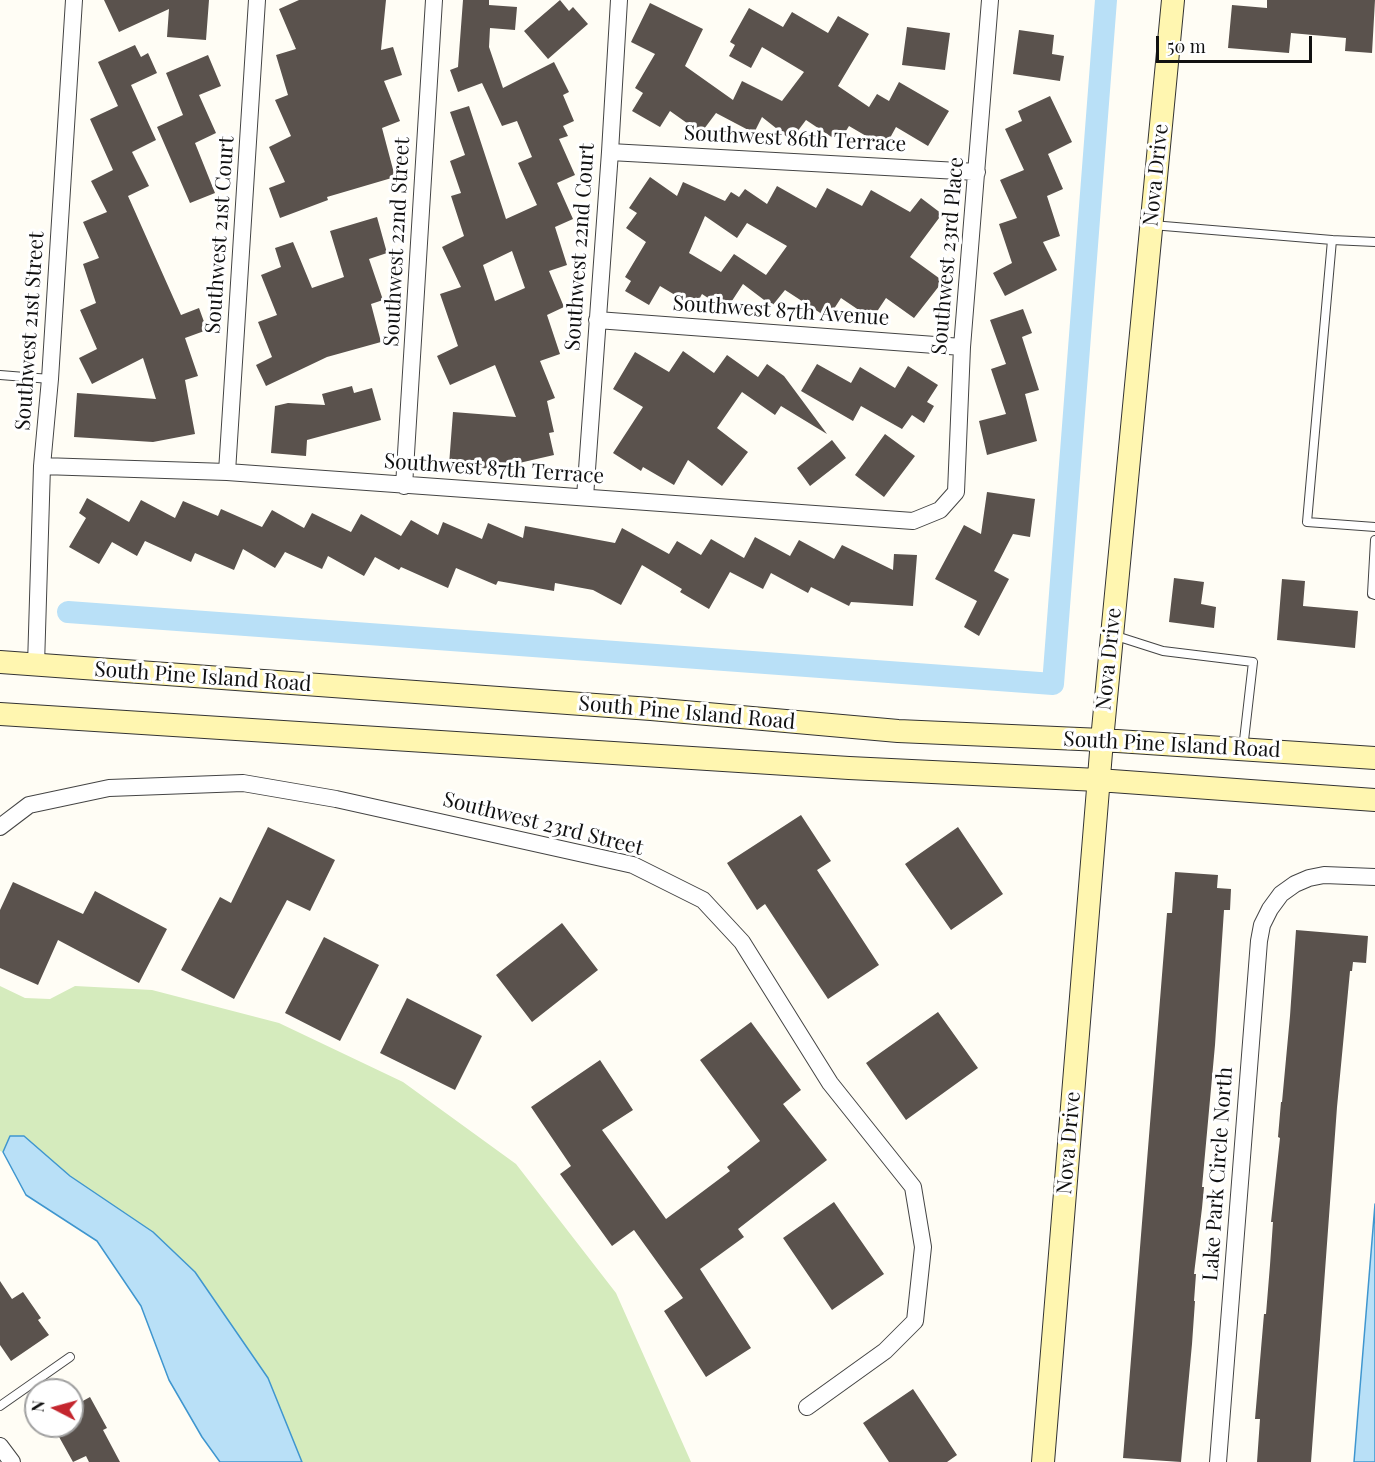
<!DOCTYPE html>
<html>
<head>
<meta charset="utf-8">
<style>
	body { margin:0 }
	#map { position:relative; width:1375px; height:1462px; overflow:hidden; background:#fffdf5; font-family:"Playfair Display",serif }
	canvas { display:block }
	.north { position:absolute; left:24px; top:1378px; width:60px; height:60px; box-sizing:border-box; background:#fff; border:2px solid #a0a0a0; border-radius:50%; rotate:276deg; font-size:16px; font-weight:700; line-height:24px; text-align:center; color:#111 }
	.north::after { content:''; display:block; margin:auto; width:21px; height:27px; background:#c4262e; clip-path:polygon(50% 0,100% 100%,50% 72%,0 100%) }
	.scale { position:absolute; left:1156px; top:36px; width:156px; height:27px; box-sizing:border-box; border:3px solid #111; border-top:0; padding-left:8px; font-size:18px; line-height:21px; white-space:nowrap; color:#111; -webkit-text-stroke:4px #fff; paint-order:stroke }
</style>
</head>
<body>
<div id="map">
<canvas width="1375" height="1462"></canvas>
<div class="north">N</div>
<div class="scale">50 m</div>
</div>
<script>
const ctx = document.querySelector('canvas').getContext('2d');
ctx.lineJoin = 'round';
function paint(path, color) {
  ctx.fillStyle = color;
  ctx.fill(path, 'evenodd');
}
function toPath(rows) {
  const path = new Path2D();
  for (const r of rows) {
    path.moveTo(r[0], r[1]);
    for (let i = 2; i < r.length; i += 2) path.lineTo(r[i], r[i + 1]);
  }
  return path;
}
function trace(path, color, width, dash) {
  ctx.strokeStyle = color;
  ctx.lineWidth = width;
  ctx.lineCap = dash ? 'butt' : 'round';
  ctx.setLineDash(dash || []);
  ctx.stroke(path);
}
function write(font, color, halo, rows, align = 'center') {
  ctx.font = font + ' "Playfair Display",serif';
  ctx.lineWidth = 6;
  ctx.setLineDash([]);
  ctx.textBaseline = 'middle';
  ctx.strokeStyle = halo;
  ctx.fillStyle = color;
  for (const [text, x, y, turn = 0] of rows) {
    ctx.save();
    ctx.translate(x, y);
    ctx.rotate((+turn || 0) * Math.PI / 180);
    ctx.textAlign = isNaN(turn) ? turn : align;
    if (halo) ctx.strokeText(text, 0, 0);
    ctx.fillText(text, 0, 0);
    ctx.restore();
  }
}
const green = toPath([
	[0,986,25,998,50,999,75,986,152,990,279,1023,403,1082,516,1164,616,1293,691,1462,220,1462,202,1437,169,1380,141,1306,97,1241,26,1195,3,1152,0,1151]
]);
const water = toPath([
	[10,1136,24,1136,70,1176,153,1232,195,1272,268,1378,302,1462,220,1462,202,1437,169,1380,141,1306,97,1241,26,1195,3,1152,10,1136],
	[1375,1204,1375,1462,1354,1462,1358,1412,1375,1204]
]);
const canal = toPath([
	[68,612,1053,684,1106,0]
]);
const building = toPath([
	[104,0,209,0,206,40,167,37,169,9,119,32],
	[299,0,386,0,381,50,393,47,402,75,384,81,400,121,382,128,395,177,327,197,328,200,280,218,269,188,285,182,269,147,291,136,275,100,288,95,276,55,296,49,279,9],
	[463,0,489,0,489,5,517,7,515,30,490,28,489,47,503,88,554,62,569,92,563,95,574,121,563,126,568,136,559,139,575,175,557,183,573,219,555,227,567,265,549,271,564,307,547,315,560,354,540,361,555,398,547,401,554,432,549,433,554,455,493,469,449,465,453,412,516,417,495,365,450,385,437,356,458,346,440,294,461,287,442,247,464,236,451,196,461,193,450,161,465,155,450,112,469,106,506,219,537,205,518,163,532,157,517,121,502,126,482,83,458,92,450,70,458,67],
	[512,251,525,288,495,301,483,265],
	[560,0,569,11,573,7,588,24,548,59,524,31],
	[1267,0,1375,0,1372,53,1345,51,1346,38,1291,33,1289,53,1228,48,1232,5,1267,8],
	[650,3,703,29,685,66,733,100,742,81,782,101,804,72,762,47,751,68,729,56,735,45,730,42,749,8,783,27,792,12,828,33,838,16,869,34,838,86,869,107,877,94,889,101,899,82,949,111,928,146,896,127,885,147,849,126,839,142,806,120,791,140,762,117,754,133,716,113,701,133,670,111,660,127,632,111,643,93,635,88,655,54,631,42],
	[907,27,950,33,945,70,902,65],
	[1019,30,1054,35,1052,54,1064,56,1060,81,1013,74],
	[135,45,141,57,148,53,157,73,131,85,156,140,132,152,149,186,128,196,181,315,199,308,207,330,185,338,198,376,185,380,195,434,153,442,74,437,77,393,156,399,143,358,92,384,79,358,97,349,80,310,96,303,83,264,99,258,83,222,107,212,91,181,113,170,90,119,118,106,98,62],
	[208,55,221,86,199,95,216,133,195,143,215,193,190,203,157,127,183,115,166,73],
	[1050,96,1072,142,1048,154,1063,189,1047,196,1060,236,1043,242,1057,270,1005,296,993,273,1012,263,999,224,1017,218,1000,180,1024,170,1005,129,1022,121,1018,111],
	[650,177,677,196,683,182,725,201,731,192,739,197,745,189,767,204,777,186,816,208,827,188,862,206,871,190,910,212,921,198,942,214,910,257,943,281,914,318,886,298,872,319,841,298,828,318,785,290,772,306,743,284,726,310,702,294,695,307,660,286,649,305,625,291,631,281,625,277,646,242,626,228,637,213,629,208],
	[705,216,737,238,747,223,787,246,766,275,734,254,721,272,689,253],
	[377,217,387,253,369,259,383,300,371,304,381,342,327,357,266,386,256,365,272,357,258,322,277,315,261,275,281,267,275,248,293,242,312,288,344,277,330,231],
	[1023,309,1032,333,1022,337,1039,390,1025,394,1037,441,987,455,979,421,1006,414,991,369,1006,364,990,320],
	[683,351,714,373,727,355,758,377,767,364,784,376,827,434,781,406,775,415,742,392,717,428,748,452,722,486,688,460,674,485,643,467,641,471,613,453,643,407,613,389,635,352,669,372],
	[817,364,851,383,860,367,895,388,908,366,938,385,927,402,934,406,924,423,912,415,902,429,861,406,853,421,801,391],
	[352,386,354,393,372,388,381,420,307,440,306,456,271,453,275,406,288,403,325,405,322,394],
	[885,434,915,456,884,497,855,475],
	[832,440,846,458,810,486,797,468],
	[987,492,1035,499,1030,537,1013,534,994,571,1009,579,979,636,964,627,977,601,935,579,964,525,981,534],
	[87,498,129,522,141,500,175,518,183,501,218,516,221,509,262,527,272,510,304,528,312,513,351,532,361,514,401,536,411,520,438,535,443,522,482,539,488,523,523,538,525,526,615,543,622,528,669,554,677,541,701,555,711,539,744,558,755,537,790,556,799,540,834,559,842,545,893,570,894,554,917,555,913,606,851,602,849,606,811,587,808,593,771,573,763,589,730,572,709,609,680,592,682,589,642,565,621,605,593,590,555,583,554,591,498,581,496,585,456,568,448,588,401,567,399,570,375,557,364,576,328,556,322,569,285,552,275,568,243,549,234,570,195,553,191,562,145,541,137,556,112,542,99,564,69,547,86,518,79,513],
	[1174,578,1204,582,1201,604,1216,607,1214,628,1169,622],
	[1282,579,1305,581,1303,606,1358,611,1355,648,1277,640],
	[801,815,831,861,817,870,879,965,828,999,765,904,757,910,727,863],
	[268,827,335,860,310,911,287,900,234,999,181,970,220,897,231,903],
	[958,827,1003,894,951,930,905,864],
	[1175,872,1218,875,1217,888,1231,889,1230,910,1224,910,1215,1045,1202,1187,1204,1187,1202,1208,1194,1274,1196,1274,1194,1301,1195,1301,1192,1344,1181,1462,1123,1458,1167,913,1172,913],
	[13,882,83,914,95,891,167,929,139,983,58,940,38,985,0,968,0,910],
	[562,923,598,970,532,1022,496,975],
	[1296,930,1368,936,1366,963,1353,962,1352,971,1350,971,1337,1107,1311,1462,1257,1462,1260,1419,1255,1419,1264,1314,1266,1314,1270,1265,1273,1222,1271,1222,1280,1138,1278,1137,1281,1102,1282,1102,1290,1016],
	[324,937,379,965,340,1041,285,1013],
	[407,998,482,1036,455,1090,380,1053],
	[938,1012,978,1068,906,1120,866,1063],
	[751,1022,801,1090,783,1104,827,1160,738,1229,744,1237,700,1269,751,1348,706,1377,664,1311,683,1298,634,1230,612,1246,560,1174,571,1166,531,1107,600,1060,633,1110,602,1130,666,1219,730,1171,727,1167,760,1141,700,1060],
	[834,1202,884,1274,832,1310,783,1238],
	[0,1281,12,1299,23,1292,41,1318,38,1320,49,1335,11,1361,0,1345],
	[913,1389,957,1455,947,1462,889,1462,863,1423],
	[90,1397,107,1428,103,1430,120,1462,89,1462,86,1456,73,1462,58,1435,54,1426,72,1426,72,1407]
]);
const lane = toPath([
	[1152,225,1332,240,1307,522,1375,527],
	[1332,240,1375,242],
	[0,375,50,379],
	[1375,540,1372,594,1375,595],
	[1113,635,1163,651,1253,662,1243,749],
	[0,1406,70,1357]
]);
const street = toPath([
	[610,152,977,172],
	[597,320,962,347],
	[42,466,227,472,913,521,940,510,956,492,962,347,990,0],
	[227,472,257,0],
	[404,486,434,0],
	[585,497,610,152,619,0],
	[36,665,42,466,50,379,74,0],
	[0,827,29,805,109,788,243,783,336,799,633,865,703,900,742,942,830,1083,913,1187,923,1247,915,1321,885,1351,807,1407],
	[0,1446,12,1462],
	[1218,1462,1259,941,1262,925,1270,909,1281,894,1295,884,1309,878,1324,875,1375,877]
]);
const secondary = toPath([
	[0,662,651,709,898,731,1102,740,1375,758],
	[0,714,849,768,1098,780,1375,800],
	[1043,1462,1102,740,1173,0]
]);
const streetNames = [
	["Southwest 86th Terrace",795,139,3],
	["Nova Drive",1156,175,-84],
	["Southwest 21st Court",220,235,-86],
	["Southwest 22nd Street",397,242,-87],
	["Southwest 22nd Court",580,247,-86],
	["Southwest 23rd Place",948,256,-85],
	["Southwest 87th Avenue",781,311,4],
	["Southwest 21st Street",30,331,-86],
	["Southwest 87th Terrace",494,469,4],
	["Nova Drive",1109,659,-84],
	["South Pine Island Road",203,677,4],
	["South Pine Island Road",687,713,5],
	["South Pine Island Road",1172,745,3],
	["Southwest 23rd Street",543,824,14],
	["Nova Drive",1069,1143,-85],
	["Lake Park Circle North",1218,1174,-86]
];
paint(green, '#d5ebbd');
paint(water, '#b9e0f7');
trace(water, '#3f96cf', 1.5);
trace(canal, '#b9e0f7', 22);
paint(building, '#5a524d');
trace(lane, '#444', 10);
trace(street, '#444', 18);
trace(secondary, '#333', 24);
trace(lane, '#fff', 8);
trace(street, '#fff', 16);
trace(secondary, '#fff6b0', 22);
write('21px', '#111', '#fff', streetNames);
</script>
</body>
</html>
